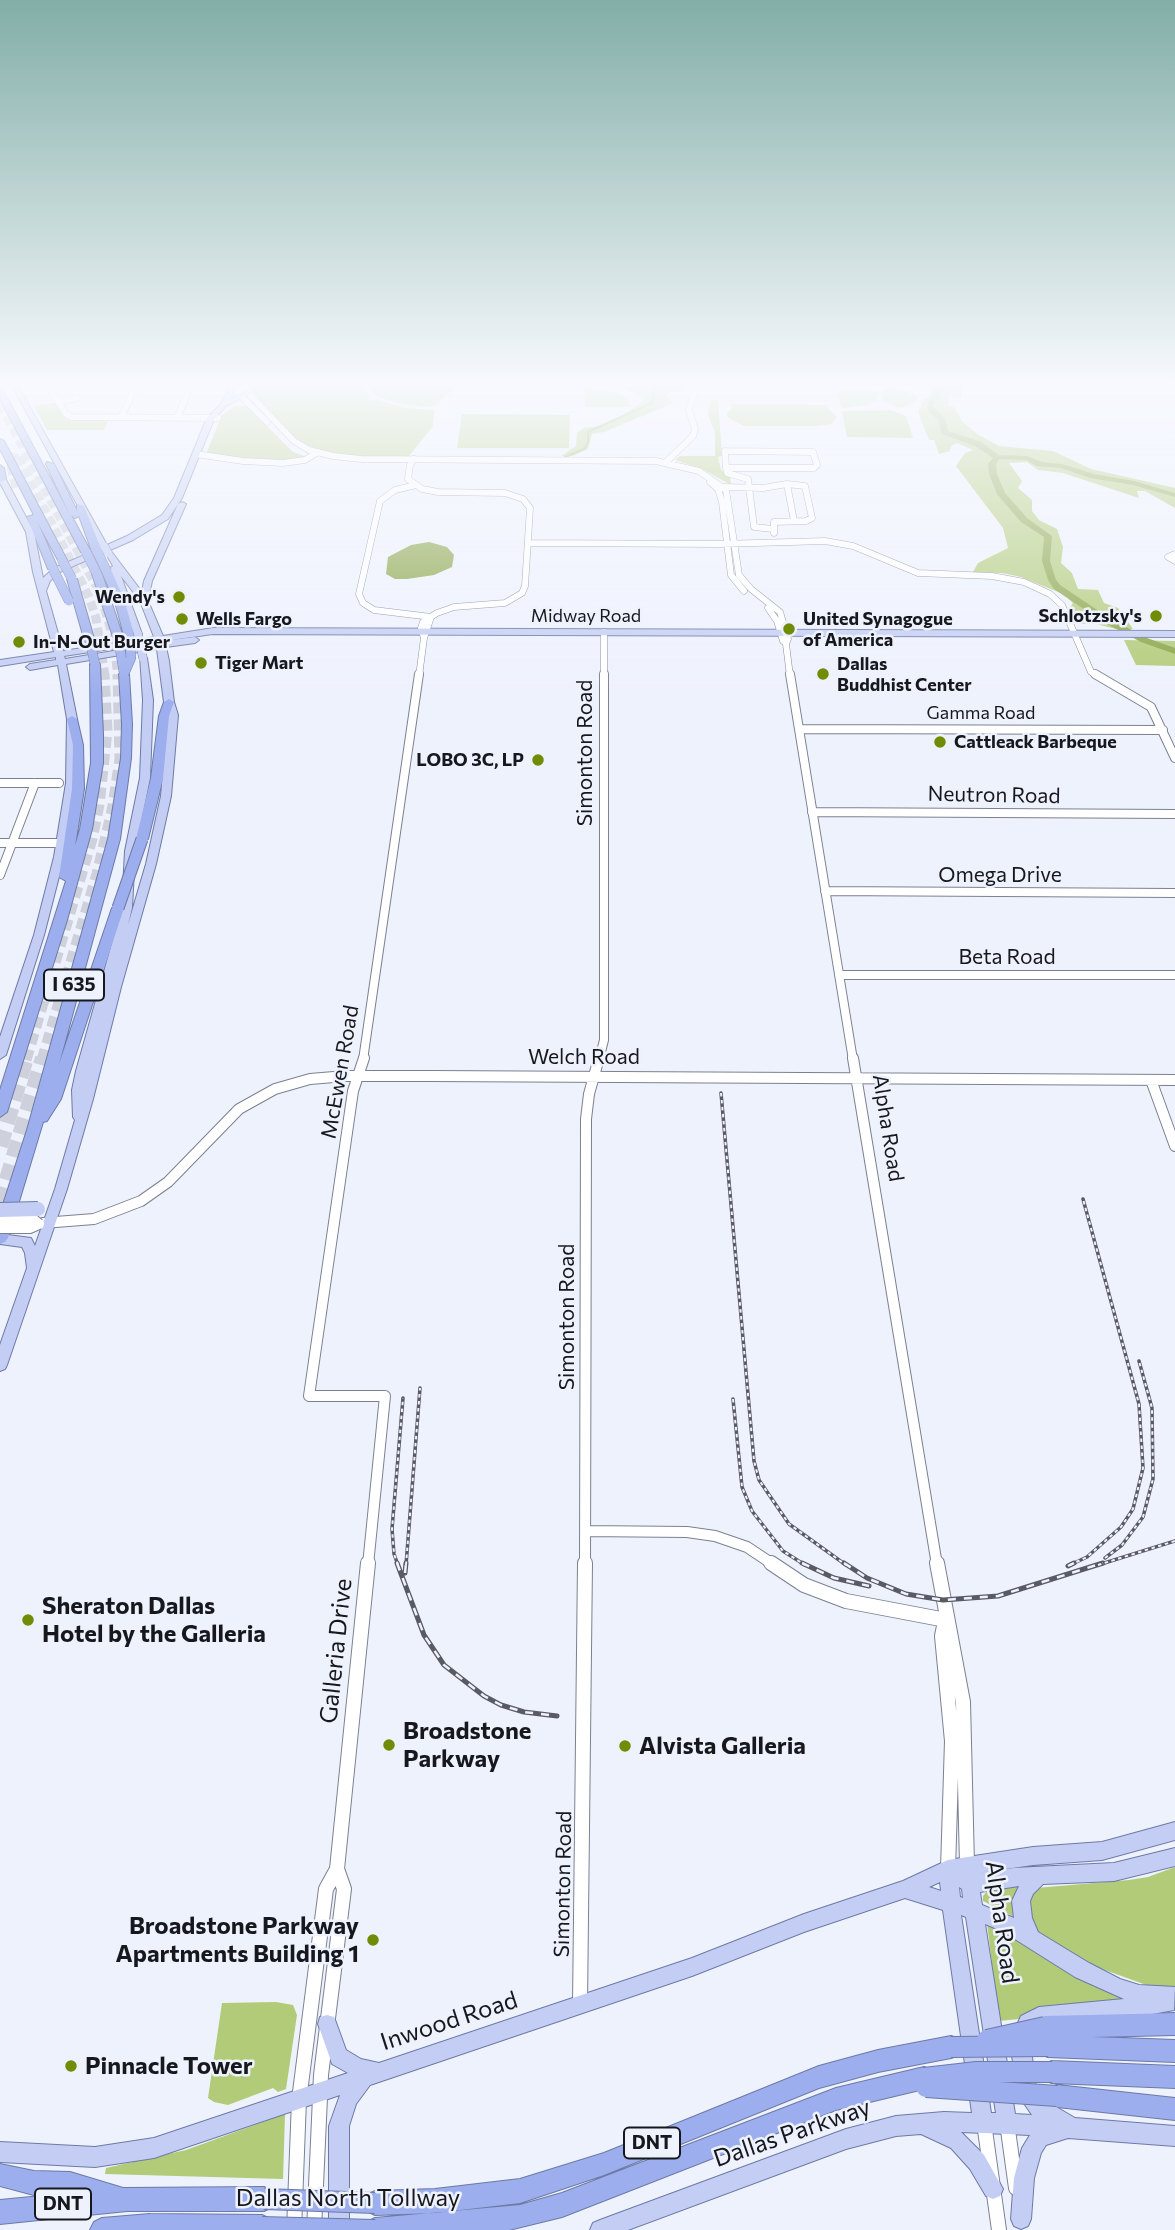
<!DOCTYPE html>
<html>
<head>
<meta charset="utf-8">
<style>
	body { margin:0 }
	canvas { display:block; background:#eef2fd }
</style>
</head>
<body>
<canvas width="1175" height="2230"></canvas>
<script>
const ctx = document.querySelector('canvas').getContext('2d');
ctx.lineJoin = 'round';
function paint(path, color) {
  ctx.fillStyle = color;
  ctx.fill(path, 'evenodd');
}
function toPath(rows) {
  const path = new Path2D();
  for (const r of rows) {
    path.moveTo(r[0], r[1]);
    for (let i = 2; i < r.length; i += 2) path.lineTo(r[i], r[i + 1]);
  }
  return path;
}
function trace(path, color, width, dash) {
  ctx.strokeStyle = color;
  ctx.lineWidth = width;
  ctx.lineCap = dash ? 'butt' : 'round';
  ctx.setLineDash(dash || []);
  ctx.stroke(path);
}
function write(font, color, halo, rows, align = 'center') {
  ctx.font = font + ' Commissioner,sans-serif';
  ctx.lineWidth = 5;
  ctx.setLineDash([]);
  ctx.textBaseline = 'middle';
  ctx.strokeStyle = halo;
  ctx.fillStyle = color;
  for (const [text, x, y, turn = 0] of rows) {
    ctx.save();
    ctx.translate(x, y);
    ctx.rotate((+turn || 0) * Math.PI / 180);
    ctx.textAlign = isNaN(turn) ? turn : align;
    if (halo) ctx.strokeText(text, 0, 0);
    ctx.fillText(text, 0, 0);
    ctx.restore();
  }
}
const green = toPath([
	[245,384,361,384,371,397,367,399,368,401,375,399,405,408,434,410,433,426,409,456,360,458,331,455,295,440],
	[368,384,461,384,441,399,439,404,427,407,400,404,378,397,372,393],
	[633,384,683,384,686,386,682,391,668,393,666,398,670,399,673,403,604,432,592,434,588,449,572,456,561,456,576,446,577,433,584,428,598,426,623,415,641,403,644,398,625,389,626,385],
	[914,384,963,384,961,397,950,395,948,406,954,407,962,421,977,434,999,446,1053,451,1091,469,1175,488,1175,508,1145,491,1137,491,1139,498,1063,473,1038,470,1027,462,1009,463,1022,481,1018,488,1032,500,1032,511,1039,520,1057,529,1063,547,1061,563,1072,573,1078,589,1098,590,1104,603,1118,608,1133,629,1116,629,1092,623,1081,624,1071,606,1073,603,1063,594,1021,577,1002,573,973,572,978,563,1008,548,1003,528,956,466,965,453,973,450,957,443,951,446,950,451,939,454,934,440,929,440,918,412,924,399,930,397,932,389],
	[584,387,617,393,627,399,630,407,585,407],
	[887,387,905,391,920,397,912,404,898,408,882,399,881,393],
	[840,391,877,391,878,394,876,399,868,405,845,408,841,407,837,392],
	[711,400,718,400,722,456,718,457,721,470,730,476,731,485,702,469,675,460,680,456,715,456,715,432,708,415],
	[55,403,67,419,109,419,104,430,47,430,34,406],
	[730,404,829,405,828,408,837,417,831,424,818,426,744,426,727,417,727,413,732,408],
	[235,406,247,406,293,452,304,456,304,458,268,462,206,454,222,415],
	[891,410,906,416,913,438,847,437,842,411],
	[462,414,570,415,569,448,457,448],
	[1124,640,1175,641,1175,666,1136,665],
	[1175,1867,1175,1987,1152,1987,1088,1964,1048,1940,1035,1930,1030,1919,1028,1904,1036,1888,1129,1880,1148,1877],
	[1020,1883,1016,1918,983,1901,983,1896,988,1890],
	[987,1923,1094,1986,1135,2001,1025,2015,1019,2019,999,2021],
	[276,2002,293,2005,297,2015,286,2089,278,2092,273,2088,228,2105,214,2102,208,2098,222,2003],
	[285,2114,283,2179,105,2174,106,2168,186,2150]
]);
const water = toPath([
	[429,542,447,547,454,555,452,567,434,575,407,579,395,579,386,574,388,557,411,545]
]);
const stream = toPath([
	[565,457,584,449,588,442,588,432,652,403,656,384]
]);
const river = toPath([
	[939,384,945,384,933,406,945,419,948,431,981,442,999,455,1027,456,1042,462,1062,464,1094,474,1134,481,1175,493,1175,497,1133,485,1090,478,1061,468,1037,466,1026,460,999,459,996,464,997,474,1005,493,1027,518,1052,536,1050,561,1056,580,1060,585,1109,618,1147,638,1175,648,1175,654,1141,642,1103,622,1054,589,1048,580,1042,561,1044,537,1021,522,997,494,989,474,988,464,993,458,975,446,942,434,938,420,929,412,927,406,939,384]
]);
const highwayTunnelFar2 = toPath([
	[4,384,8,388],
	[0,404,101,595,113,638,118,676],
	[15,453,11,466,17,491],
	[18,457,89,597,96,618,105,676]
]);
const highwayTunnelFar1 = toPath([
	[26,1060,92,839,99,805,107,731,104,674],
	[42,1060,97,874,113,806,120,759,118,674]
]);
const highwayTunnel = toPath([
	[0,1146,26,1058],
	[0,1203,43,1058]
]);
const minorFar3 = toPath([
	[47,384,66,414,72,417,218,418],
	[251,396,294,441,309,450,333,456,361,459,656,461,699,471,726,490,739,575,751,589,780,612,788,639,786,644,790,676],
	[244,399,267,422],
	[58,402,77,398],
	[121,417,135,388],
	[177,418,190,388],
	[725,451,813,452,817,465,814,468,726,468,725,451],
	[196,454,243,461,283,463,305,460,318,452],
	[414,459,410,465,408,479,422,489,438,492,505,493,523,499,530,508,525,586,522,593,505,603,454,607,437,613,423,622,421,628,424,638],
	[666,462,693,436,695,429,689,410,697,384],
	[726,468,727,473,748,479,754,527,773,529],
	[710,482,718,489,722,502,731,575,744,591],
	[787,484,794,521],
	[416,485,395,490,380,501,359,594,363,603,374,610,431,617],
	[724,487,763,488,787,484,805,486,812,518,806,521,774,522,774,533],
	[528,543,721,544,825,541,853,546,918,573,992,576,1024,582,1050,594,1062,605,1091,672,1098,676],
	[1175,554,1168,557,1175,561],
	[768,608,777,621,783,641],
	[604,632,604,676],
	[419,676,424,638,431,617]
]);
const minorFar2 = toPath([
	[790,674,853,1060],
	[1095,674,1151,707,1175,758],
	[799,729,1163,730],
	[0,783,59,783],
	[812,812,1175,814],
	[0,843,62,843],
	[0,875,35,783],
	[825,891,1175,893],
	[839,975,1175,975],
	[363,1060,419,674],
	[599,1060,604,1040,604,674]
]);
const minorFar1 = toPath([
	[364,1058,353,1091,309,1396,385,1396,368,1565],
	[853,1058,937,1565],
	[1151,1080,1175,1146],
	[43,1223,94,1219,141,1201,168,1182,239,1109,275,1089,310,1079,346,1076,431,1076,1175,1080],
	[585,1531,687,1532,715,1536,747,1547,774,1565],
	[585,1565,586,1119,589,1094,599,1058]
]);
const minor = toPath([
	[771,1563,804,1585,846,1601,946,1620],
	[937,1563,963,1702,967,1865],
	[945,1621,942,1636,952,1741,948,1869],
	[580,2005,585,1563],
	[984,2123,999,2230],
	[1007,2123,1016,2188],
	[294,2230,299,2100,326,1889,337,1869,368,1563],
	[314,2230,321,2075,344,1889,337,1869]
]);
const major = toPath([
	[11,384,17,384,107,545,127,536,162,515,174,498,207,418,220,405,227,394,228,384,234,384,233,394,231,399,246,392,251,393,226,406,214,419,182,498,168,519,133,540,108,551,111,551,142,592,144,581,178,504,182,502,186,504,152,581,148,601,163,636,213,628,1175,631,1175,637,213,634,164,641,195,637,199,640,195,643,166,647,169,661,174,702,178,715,171,796,156,864,121,987,93,1099,67,1189,7,1365,5,1369,0,1371,0,1345,27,1268,25,1253,22,1247,0,1244,0,1234,31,1238,35,1246,55,1189,75,1120,73,1117,72,1090,76,1071,122,908,125,851,140,778,143,700,140,656,147,658,153,700,150,778,135,851,132,908,128,925,146,864,161,796,168,715,164,702,157,649,66,664,77,719,76,783,64,857,44,935,6,1055,0,1059,0,1037,34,935,54,857,66,783,67,719,58,665,30,670,26,667,30,664,56,660,56,657,0,666,0,660,54,652,33,572,26,532,0,483,0,474,4,476,34,532,43,578,54,568,101,548,11,384],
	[105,552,113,566,110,568,134,634,138,637,142,634,121,576,140,601,154,637,63,651,46,591,50,581,60,572,105,552],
	[156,642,156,644,65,659,64,656,156,642],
	[1175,1822,1175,1840,1102,1860,1033,1865,977,1873,1014,1868,1114,1863,1175,1848,1175,1866,1114,1881,1043,1884,1033,1894,1030,1901,1032,1918,1038,1932,1089,1963,1120,1979,1139,1985,1175,1987,1174,2010,1147,2015,1042,2025,1035,2030,1030,2041,1036,2089,1046,2101,1075,2118,1175,2126,1175,2146,1068,2138,1046,2145,1041,2153,1034,2178,1031,2219,1028,2226,1021,2229,1014,2226,1011,2219,1014,2178,1022,2148,1030,2135,961,2132,984,2155,1003,2189,1000,2196,993,2199,986,2196,970,2169,951,2148,921,2134,896,2136,846,2149,628,2230,590,2230,593,2223,600,2220,846,2129,896,2116,944,2112,972,2113,943,1910,905,1898,804,1932,692,1976,370,2085,356,2104,349,2126,349,2230,329,2230,329,2126,340,2095,154,2158,95,2167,0,2162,0,2142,95,2147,154,2138,348,2073,332,2064,318,2024,320,2017,327,2015,334,2017,346,2050,361,2059,379,2063,692,1958,804,1914,903,1881,948,1860,1033,1847,1102,1842,1175,1822],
	[940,1882,941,1891,929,1887,940,1882],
	[1019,1886,1012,1901,1014,1918,982,1905,980,1892,1019,1886],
	[959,1887,962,1889,963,1898,960,1897,959,1887],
	[961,1915,966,1917,996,2113,991,2113,961,1915],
	[985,1924,1002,1931,1075,1977,1124,1999,1039,2007,1021,2016,1010,2040,1017,2093,1032,2115,1015,2114,985,1924]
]);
const highway = toPath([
	[0,390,4,392,70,515,46,464,47,462,54,464,77,511,77,504,84,506,101,549,99,551,91,549,79,516,75,518,71,515,91,552,86,555,81,552,0,399,0,390],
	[0,439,4,441,67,560,59,562,37,521,58,569,56,571,48,569,27,517,34,515,0,449,0,439],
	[0,465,4,468,6,479,2,482,0,481,0,465],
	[104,570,112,572,125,602,134,635,133,637,124,635,115,602,102,572,104,570],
	[97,571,102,574,123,637,122,639,113,637,92,574,97,571],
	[69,577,77,579,95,642,94,644,85,642,67,579,69,577],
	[95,661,100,664,103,735,103,763,92,829,67,920,7,1112,0,1117,0,1090,66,881,59,877,72,789,73,745,67,719,72,716,77,719,83,745,84,789,75,846,80,829,91,763,90,664,95,661],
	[124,671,129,674,132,724,131,758,120,839,59,1064,112,908,118,904,124,908,61,1099,47,1121,43,1122,8,1238,5,1242,0,1244,0,1214,27,1130,108,839,121,758,122,724,119,674,124,671],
	[169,699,174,702,169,716,163,778,148,839,142,843,136,839,151,778,159,716,164,702,169,699],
	[1175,2013,1175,2035,1092,2037,1175,2040,1175,2062,1048,2057,1040,2054,1037,2046,1043,2037,1037,2035,1034,2027,1037,2019,1045,2016,1175,2013],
	[951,2036,959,2039,962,2047,959,2055,951,2058,878,2072,819,2088,604,2175,520,2203,435,2213,375,2215,367,2211,363,2203,367,2195,375,2191,435,2189,520,2179,604,2153,819,2066,878,2050,951,2036],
	[1052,2061,1175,2066,1175,2088,1052,2083,1044,2080,1041,2072,1044,2064,1052,2061],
	[924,2067,932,2070,935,2078,932,2086,924,2089,836,2110,562,2217,509,2230,363,2230,367,2222,375,2218,520,2205,562,2193,836,2088,924,2067],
	[1057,2085,1175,2098,1175,2120,1057,2107,1049,2104,1046,2096,1049,2088,1057,2085],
	[0,2164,34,2171,70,2172,123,2188,264,2187,272,2191,276,2199,272,2207,264,2211,127,2211,0,2224,0,2200,52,2195,34,2195,0,2186,0,2164],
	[150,2214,262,2215,270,2219,274,2227,272,2230,90,2230,94,2222,102,2218,150,2214]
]);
const railFar1 = toPath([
	[721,1093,754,1461,759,1480,789,1524,846,1565],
	[733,1399,742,1487,752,1511,783,1551,805,1565],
	[1105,1558,1122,1545,1143,1517,1153,1479,1152,1408,1139,1361],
	[398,1565,394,1554,392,1529,403,1398],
	[406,1565,420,1388],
	[1070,1565,1087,1557,1121,1527,1133,1509,1143,1468,1139,1404,1083,1199],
	[1098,1565,1175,1541]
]);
const rail = toPath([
	[397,1563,424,1635,444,1665,484,1696,501,1705,524,1712,557,1716],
	[802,1563,834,1578,869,1586],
	[844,1563,867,1578,906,1594,943,1600,998,1596,1103,1563],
	[1068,1566,1074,1563],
	[405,1573,406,1563]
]);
const minorBridge = toPath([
	[0,1220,33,1219,39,1224],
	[0,1228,30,1228,39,1224]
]);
const majorBridgeFar1 = toPath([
	[104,546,108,553],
	[138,634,143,658]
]);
const majorBridge = toPath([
	[0,1210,38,1209]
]);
const highwayBridgeFar2 = toPath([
	[96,549,107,572],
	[86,552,97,574],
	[62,560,72,579],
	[53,569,69,601],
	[118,637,124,673],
	[90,642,95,664],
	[124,674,131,658,129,635]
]);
const highwayBridgeFar1 = toPath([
	[118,908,142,839]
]);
const highwayBridge = toPath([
	[987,2040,1045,2027],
	[951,2047,1048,2046],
	[924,2078,977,2072,1052,2072],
	[926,2087,1057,2096],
	[264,2199,375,2203],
	[262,2227,375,2230]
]);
const markers = [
	[179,597,7,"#708b04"],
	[1156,616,7,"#708b04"],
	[182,619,7,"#708b04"],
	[789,629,7,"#708b04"],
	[19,642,7,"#708b04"],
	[201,663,7,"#708b04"],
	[823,674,7,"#708b04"],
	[940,742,7,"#708b04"],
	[538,760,7,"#708b04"],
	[28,1620,7,"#708b04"],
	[389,1745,7,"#708b04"],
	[625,1746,7,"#708b04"],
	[373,1940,7,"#708b04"],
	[71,2066,7,"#708b04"]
];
const farPoinames = [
	["Wendy's",165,597,"right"],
	["Schlotzsky's",1142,616,"right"],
	["Wells Fargo",196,619],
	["United Synagogue",803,619],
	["of America",803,640],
	["In-N-Out Burger",33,642],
	["Tiger Mart",215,663],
	["Dallas",837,664],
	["Buddhist Center",837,685],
	["Cattleack Barbeque",954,742],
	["LOBO 3C, LP",524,760,"right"]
];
const farStreetnames = [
	["Midway Road",586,616],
	["Gamma Road",981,713]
];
const shields = [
	[74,985,60],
	[652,2143,56],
	[63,2204,56]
];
const shieldNames = [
	["I 635",74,985],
	["DNT",652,2143],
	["DNT",63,2204]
];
const streetNames = [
	["Simonton Road",585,753,-90],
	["Neutron Road",994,795,1],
	["Omega Drive",1000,875],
	["Beta Road",1007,957],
	["Welch Road",584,1057],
	["McEwen Road",340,1072,-80],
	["Alpha Road",888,1128,81],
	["Simonton Road",567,1317,-90],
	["Simonton Road",563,1884,-89]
];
const nearPoinames = [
	["Sheraton Dallas",42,1606],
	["Hotel by the Galleria",42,1634],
	["Broadstone",403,1731],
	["Parkway",403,1759],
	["Alvista Galleria",639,1746],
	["Broadstone Parkway",359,1926,"right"],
	["Apartments Building 1",359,1954,"right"],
	["Pinnacle Tower",85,2066]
];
const nearStreetnames = [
	["Galleria Drive",336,1651,-84],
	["Alpha Road",1002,1922,82],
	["Inwood Road",449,2021,-18],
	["Dallas Parkway",792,2133,-19],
	["Dallas North Tollway",348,2198]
];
paint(green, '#b2cb78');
paint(water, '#8aa445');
trace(stream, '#8aa445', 2);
paint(river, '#8aa445');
trace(highwayTunnelFar2, '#ced1dc', 9, [9, 4.5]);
trace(highwayTunnelFar1, '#ced1dc', 11, [11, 6]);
trace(highwayTunnel, '#ced1dc', 16, [16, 8]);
trace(minorFar3, '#7c8191', 7);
trace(minorFar2, '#7c8191', 10);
trace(minorFar1, '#7c8191', 12);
trace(minor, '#7c8191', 16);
trace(major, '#6d7aa5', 2);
trace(highway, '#6d7aa5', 2);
trace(minorFar3, '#fff', 6);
trace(minorFar2, '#fff', 8);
trace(minorFar1, '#fff', 10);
trace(minor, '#fff', 14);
paint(major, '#c4cef4');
paint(highway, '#9caeed');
trace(railFar1, '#585b63', 3.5);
trace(rail, '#585b63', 5);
trace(railFar1, '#eef2fd', 2, [3.5]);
trace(rail, '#eef2fd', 2.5, [8]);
trace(minorBridge, '#7c8191', 12, []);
trace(majorBridgeFar1, '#6d7aa5', 9, []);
trace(majorBridge, '#6d7aa5', 16, []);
trace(highwayBridgeFar2, '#6d7aa5', 10, []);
trace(highwayBridgeFar1, '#6d7aa5', 13, []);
trace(highwayBridge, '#6d7aa5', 22, []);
trace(minorBridge, '#fff', 10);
trace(majorBridgeFar1, '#c4cef4', 8);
trace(majorBridge, '#c4cef4', 14);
trace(highwayBridgeFar2, '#9caeed', 9);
trace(highwayBridgeFar1, '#9caeed', 11);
trace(highwayBridge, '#9caeed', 20);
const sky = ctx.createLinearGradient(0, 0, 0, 696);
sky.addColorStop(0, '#82aea7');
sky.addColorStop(0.55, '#f7f9fe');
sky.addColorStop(1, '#f7f9fe00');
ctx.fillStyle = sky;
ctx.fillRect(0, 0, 1175, 696);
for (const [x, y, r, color] of markers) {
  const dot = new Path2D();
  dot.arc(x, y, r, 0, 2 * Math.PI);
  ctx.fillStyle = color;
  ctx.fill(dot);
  trace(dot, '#eef2fd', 2.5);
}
write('bold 18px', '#16181e', '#eef2fd', farPoinames, 'left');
write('18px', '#16181e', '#eef2fd', farStreetnames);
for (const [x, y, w] of shields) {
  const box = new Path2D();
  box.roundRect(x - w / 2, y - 15.5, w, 31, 5);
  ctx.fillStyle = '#eef2fd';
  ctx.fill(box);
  trace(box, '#16181e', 2);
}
write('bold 19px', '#16181e', null, shieldNames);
write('21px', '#16181e', '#eef2fd', streetNames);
write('bold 24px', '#16181e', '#eef2fd', nearPoinames, 'left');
write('24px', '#16181e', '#eef2fd', nearStreetnames);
</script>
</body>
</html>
